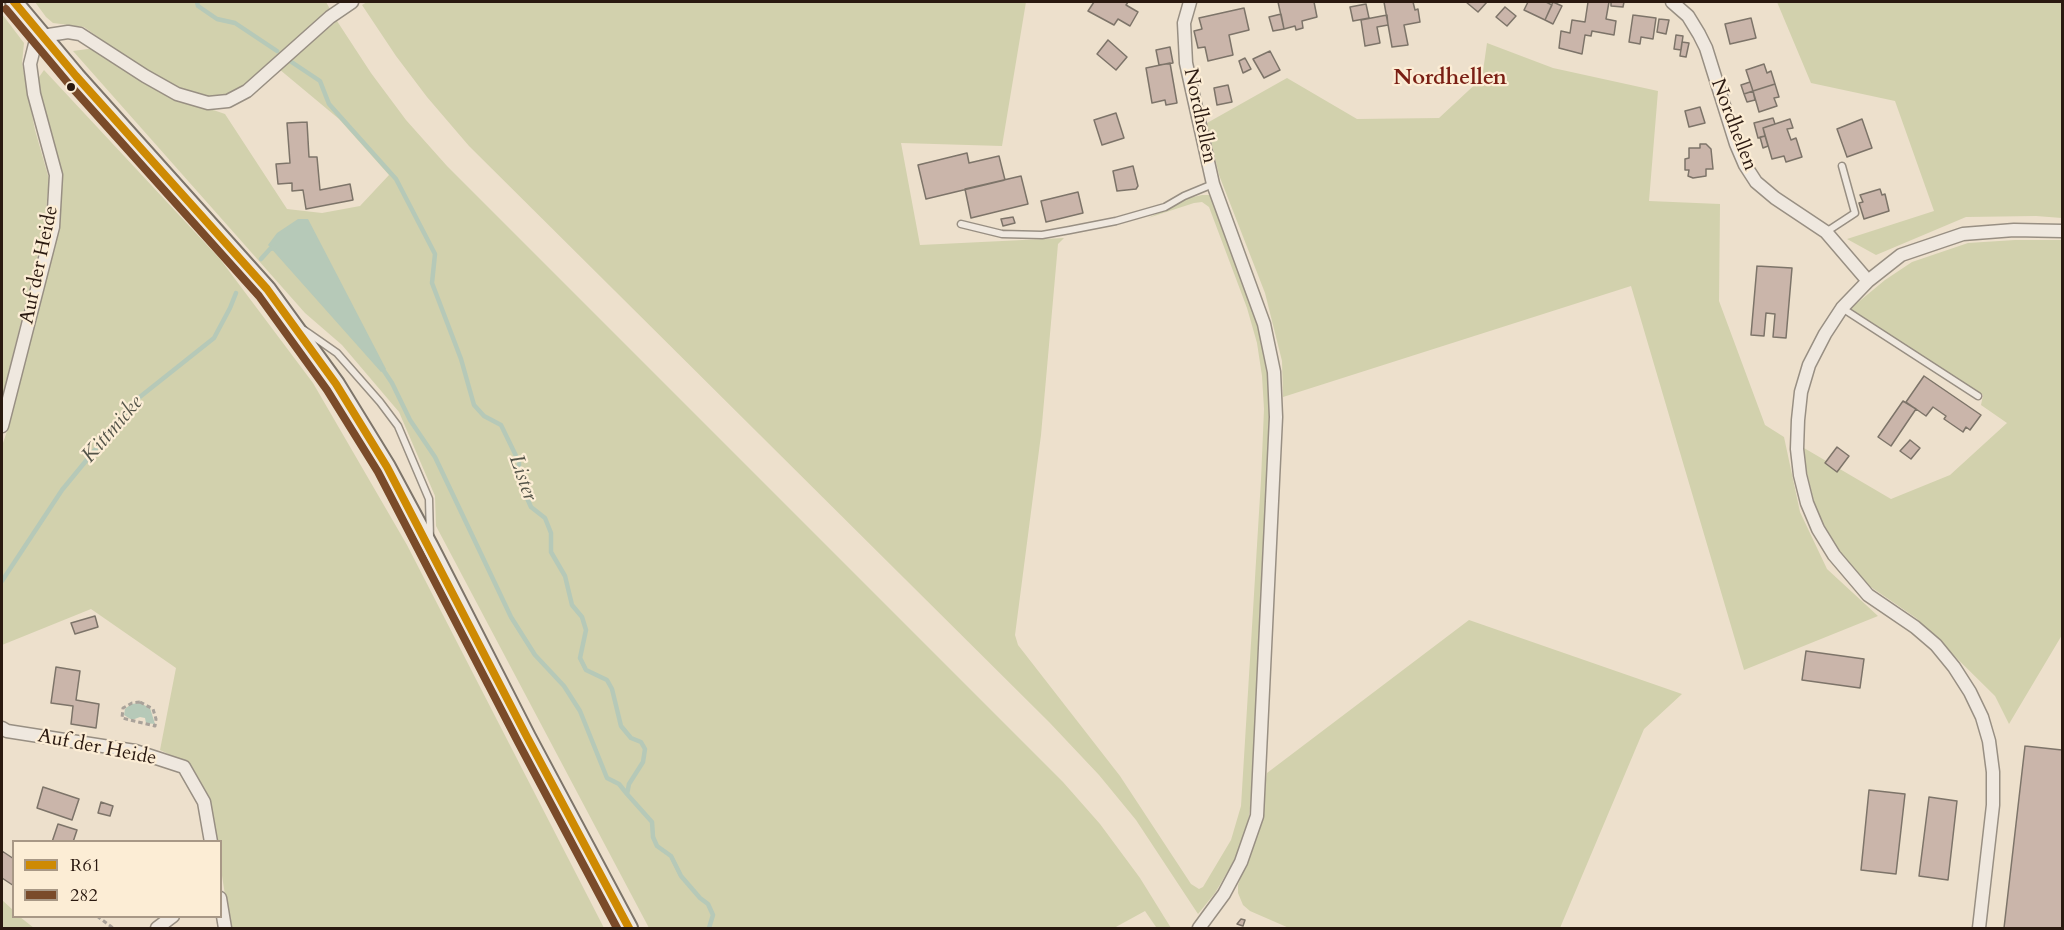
<!DOCTYPE html>
<html>
<head>
<meta charset="utf-8">
<style>
	body { margin:0 }
	#map { position:relative; width:2064px; height:930px; overflow:hidden; background:#ede0cc; font-family:Cardo,serif }
	canvas { display:block }
	.frame { position:absolute; inset:0; border:3px solid #2a1910; pointer-events:none }
	.legend { position:absolute; left:12px; top:840px; width:210px; height:78px; box-sizing:border-box; background:#fcedd5; border:2px solid #a89886; margin:0; padding:8px 10px; list-style:none; font-size:18px; color:#2a1910 }
	.legend li { display:flex; align-items:center; gap:12px; height:30px }
	.legend b { width:30px; border:2px solid #a89886 }
</style>
</head>
<body>
<div id="map">
<canvas width="2064" height="930"></canvas>
<div class="frame"></div>
<ul class="legend">
<li><b style="height:8px;background:#ce8a03"></b>R61</li>
<li><b style="height:8px;background:#7a4b2a"></b>282</li>
</ul>
</div>
<script>
const ctx = document.querySelector('canvas').getContext('2d');
ctx.lineJoin = 'round';
function paint(path, color) {
  ctx.fillStyle = color;
  ctx.fill(path, 'evenodd');
}
function toPath(rows) {
  const path = new Path2D();
  for (const r of rows) {
    path.moveTo(r[0], r[1]);
    for (let i = 2; i < r.length; i += 2) path.lineTo(r[i], r[i + 1]);
  }
  return path;
}
function trace(path, color, width, dash) {
  ctx.strokeStyle = color;
  ctx.lineWidth = width;
  ctx.lineCap = dash ? 'butt' : 'round';
  ctx.setLineDash(dash || []);
  ctx.stroke(path);
}
function write(font, color, halo, rows, align = 'center') {
  ctx.font = font + ' Cardo,serif';
  ctx.lineWidth = 4.5;
  ctx.setLineDash([]);
  ctx.textBaseline = 'middle';
  ctx.strokeStyle = halo;
  ctx.fillStyle = color;
  for (const [text, x, y, turn = 0] of rows) {
    ctx.save();
    ctx.translate(x, y);
    ctx.rotate((+turn || 0) * Math.PI / 180);
    ctx.textAlign = isNaN(turn) ? turn : align;
    if (halo) ctx.strokeText(text, 0, 0);
    ctx.fillText(text, 0, 0);
    ctx.restore();
  }
}
const green = toPath([
	[35,2,326,2,330,9,243,88,229,95,213,97,198,97,175,88,146,72,84,27,53,23,46,17],
	[367,2,1026,2,1002,146,901,143,920,245,1064,238,1058,244,1041,435,1015,635,1018,645,1120,776,1191,884,1199,889,1203,887,1231,840,1241,806,1261,480,1264,409,1262,376,1257,343,1247,308,1209,207,1202,202,1194,203,1148,218,1189,198,1202,195,1209,195,1214,199,1260,333,1267,370,1270,410,1253,786,1249,816,1242,843,1232,864,1215,893,1198,914,1136,820,1099,775,1049,722,469,146,427,97,396,56,362,5],
	[1777,2,2062,2,2062,218,2036,216,1966,217,1876,255,1847,239,1934,211,1895,101,1811,83],
	[2,14,24,43,22,63,35,130,49,179,44,230,2,398],
	[337,21,371,73,406,120,447,166,1063,782,1100,824,1140,878,1171,928,1155,928,1156,927,1145,911,1114,928,649,928,436,526,435,496,399,412,342,345,305,313,73,51,95,48,181,99,225,114,287,209,322,213,360,206,389,175,339,119,279,69],
	[1487,43,1553,68,1658,91,1649,201,1720,204,1719,301,1765,425,1784,437,1800,512,1827,569,1878,616,1744,670,1631,286,1283,397,1282,361,1265,293,1219,175,1207,123,1287,78,1357,119,1439,118,1482,78],
	[44,70,220,259,313,383,407,545,604,928,230,928,221,869,220,842,216,841,210,798,191,765,160,750,176,668,91,609,2,645,2,446,8,428,55,235,59,200,37,80],
	[2015,240,2062,240,2062,635,2009,724,1995,696,1916,618,1865,583,1836,549,1815,506,1805,464,1804,448,1891,499,1950,475,2007,423,1981,405,1983,395,1850,309,1885,280,1912,262,1968,243],
	[1469,620,1682,694,1644,729,1560,928,1289,928,1250,911,1243,905,1238,893,1238,885,1252,846,1262,806,1267,773],
	[2,900,13,910,14,916,20,917,34,928,2,928]
]);
const water = toPath([
	[298,219,308,219,386,369,384,370,381,372,268,245,277,233],
	[140,703,150,708,155,724,146,723,145,718,140,717,132,720,124,715,125,709,131,704]
]);
const stream = toPath([
	[197,2,198,6,217,19,235,23,277,51],
	[290,61,320,81,329,104,396,179,435,254,432,283,461,359,474,405,484,416,501,425,519,462,519,480,531,507,545,518,551,533,551,552,565,576,572,605,582,617,586,630,580,658,586,670,607,680,612,689,621,726,631,738,641,742,645,749,643,762,629,784,627,794,652,822,653,837,657,846,671,856,681,876,700,898,708,904,713,915,709,928],
	[261,259,270,249,274,248],
	[380,365,392,383,410,420,435,457,511,617,535,655,564,686,580,711,607,778,619,784,627,794],
	[2,581,62,490,136,400,214,338,230,308,236,293]
]);
const building = toPath([
	[1094,2,1128,2,1126,5,1138,12,1130,26,1118,19,1114,25,1088,11,1094,2],
	[1278,2,1314,2,1317,17,1302,21,1303,28,1296,30,1295,26,1284,29,1278,2],
	[1384,2,1413,2,1415,10,1418,9,1420,22,1404,25,1408,45,1392,47,1384,2],
	[1466,2,1487,2,1478,12,1466,2],
	[1528,2,1546,2,1552,5,1545,20,1524,10,1528,2],
	[1553,2,1562,6,1553,24,1545,20,1553,2],
	[1588,2,1609,2,1606,19,1616,21,1614,35,1592,31,1591,36,1585,35,1582,54,1559,48,1561,31,1570,33,1572,20,1585,22,1588,2],
	[1611,2,1624,2,1623,7,1611,6,1611,2],
	[1366,4,1369,18,1353,21,1350,7,1366,4],
	[1505,7,1516,16,1507,26,1496,17,1505,7],
	[1244,8,1249,30,1229,35,1233,55,1208,61,1205,47,1198,48,1194,31,1202,29,1199,18,1244,8],
	[1281,14,1284,29,1273,31,1269,17,1281,14],
	[1387,15,1388,25,1377,27,1380,43,1365,46,1361,20,1387,15],
	[1633,15,1656,18,1653,39,1641,37,1640,44,1629,42,1633,15],
	[1751,18,1756,38,1730,44,1725,24,1751,18],
	[1659,19,1669,20,1666,34,1657,32,1659,19],
	[1676,35,1683,36,1681,50,1674,49,1676,35],
	[1108,40,1127,57,1116,70,1097,54,1108,40],
	[1682,42,1689,43,1686,57,1680,56,1682,42],
	[1170,47,1173,63,1159,65,1156,50,1170,47],
	[1270,51,1280,70,1264,78,1253,59,1270,51],
	[1245,58,1251,69,1243,73,1239,61,1245,58],
	[1170,63,1177,103,1166,105,1165,100,1152,103,1146,68,1170,63],
	[1764,64,1767,73,1771,71,1775,84,1753,91,1746,70,1764,64],
	[1750,82,1753,91,1744,94,1741,85,1750,82],
	[1775,84,1779,97,1774,98,1777,106,1759,112,1753,91,1775,84],
	[1228,85,1232,102,1217,105,1214,88,1228,85],
	[1753,91,1755,100,1747,102,1744,94,1753,91],
	[1700,107,1705,123,1689,127,1685,111,1700,107],
	[1116,113,1124,138,1102,145,1094,120,1116,113],
	[1773,118,1775,124,1763,128,1765,136,1758,138,1754,123,1773,118],
	[1790,119,1793,128,1787,129,1791,140,1796,138,1802,157,1786,162,1784,156,1772,159,1763,128,1790,119],
	[1862,119,1872,148,1847,157,1837,129,1862,119],
	[307,122,309,157,317,157,320,190,350,184,353,200,306,209,303,190,292,191,292,183,278,184,276,164,290,163,287,123,307,122],
	[1765,136,1768,146,1763,148,1760,137,1765,136],
	[1700,144,1706,144,1711,149,1713,169,1706,169,1706,176,1693,178,1688,176,1689,170,1685,170,1685,159,1689,158,1689,148,1700,148,1700,144],
	[967,153,969,163,999,156,1005,180,926,199,918,165,967,153],
	[1133,166,1138,186,1136,189,1117,191,1113,171,1133,166],
	[1021,176,1028,204,971,218,965,189,1021,176],
	[1880,189,1882,195,1885,194,1889,211,1864,219,1859,203,1863,202,1860,195,1880,189],
	[1078,192,1083,213,1046,222,1041,201,1078,192],
	[1013,217,1015,223,1003,226,1001,219,1013,217],
	[1757,266,1792,268,1786,338,1773,337,1775,314,1766,313,1764,336,1751,335,1757,266],
	[1924,376,1981,415,1970,430,1966,427,1963,432,1944,419,1946,416,1933,407,1926,416,1906,402,1924,376],
	[1903,401,1916,409,1891,446,1878,437,1903,401],
	[1910,440,1920,448,1911,459,1900,451,1910,440],
	[1837,447,1849,456,1837,472,1825,463,1837,447],
	[95,616,98,627,75,634,71,623,95,616],
	[1806,651,1864,659,1860,688,1802,680,1806,651],
	[56,667,80,671,76,700,99,704,96,728,71,724,73,706,51,703,56,667],
	[2025,746,2062,750,2062,928,2004,928,2025,746],
	[43,787,79,799,72,820,37,808,43,787],
	[1869,790,1905,794,1896,874,1861,870,1869,790],
	[1929,797,1957,801,1948,880,1919,876,1929,797],
	[101,802,113,806,110,816,98,813,101,802],
	[58,824,77,830,73,842,52,842,58,824],
	[2,851,14,859,14,886,2,878,2,851],
	[1241,919,1245,920,1243,926,1237,924,1241,919]
]);
const path = toPath([
	[140,702,153,709,156,719,155,726,122,718,123,708,132,703,140,702],
	[97,916,113,928]
]);
const lane = toPath([
	[961,224,1002,234,1042,235,1070,230,1116,221,1165,207,1184,196,1213,184],
	[1826,232,1855,213,1842,166],
	[1842,308,1978,396],
	[304,330,337,353,380,402,398,426,429,499,430,538]
]);
const street = toPath([
	[1190,2,1184,23,1186,63,1213,184,1264,324,1274,372,1276,417,1257,816,1241,862,1224,894,1199,928],
	[1672,2,1688,16,1699,34,1706,48,1736,144,1745,165,1756,182,1775,198,1826,232,1868,281],
	[2,426,53,227,56,175,34,94,30,64,35,44,42,36,68,32,80,34,145,76,177,94,208,103,228,101,247,91,330,17,352,2],
	[2,728,7,731,135,751,184,767,204,802,211,842],
	[220,898,225,928],
	[157,928,173,916],
	[1979,928,1993,805,1993,772,1989,741,1982,717,1970,692,1954,667,1936,645,1915,627,1868,595,1834,555,1818,529,1807,503,1800,475,1797,449,1798,420,1801,392,1809,365,1825,334,1842,308,1868,281,1901,255,1963,234,2014,230,2062,231]
]);
const secondary = toPath([
	[14,2,76,76,267,289,336,384,387,467,430,547,527,737,629,928]
]);
const bus1 = toPath([
	[14,2,76,76,267,289,336,384,387,467,527,737,629,928]
]);
const bus2 = toPath([
	[6,9,68,83,259,296,327,390,378,472,518,742,617,928]
]);
const markers = [
	[71,87,5,"#2a1910"]
];
const streetNames = [
	["Nordhellen",1199,116,78],
	["Nordhellen",1733,125,69],
	["Auf der Heide",40,265,-78],
	["Auf der Heide",97,748,11]
];
const waterNames = [
	["Kittmicke",113,430,-49],
	["Lister",522,478,70]
];
const quarterNames = [
	["Nordhellen",1450,79]
];
paint(green, '#d2d1ad');
paint(water, '#b6c9b8');
trace(stream, '#b6c9b8', 4.5);
paint(building, '#cab5aa');
trace(building, '#7d7469', 1.5);
trace(lane, '#988f83', 9);
trace(street, '#988f83', 15);
trace(secondary, '#7d7469', 20);
trace(path, '#a9a29a', 3, [4.5, 3]);
trace(lane, '#efe8df', 6);
trace(street, '#efe8df', 12);
trace(secondary, '#efe8df', 16);
trace(bus1, '#ce8a03', 8);
trace(bus2, '#7a4b2a', 8);
for (const [x, y, r, color] of markers) {
  const dot = new Path2D();
  dot.arc(x, y, r, 0, 2 * Math.PI);
  ctx.fillStyle = color;
  ctx.fill(dot);
  trace(dot, '#fcedd5', 2);
}
write('20px', '#2a1910', '#fcedd5', streetNames);
write('italic 21px', '#535348', '#fcedd5', waterNames);
write('bold 22px', '#7a1f14', '#fcedd5', quarterNames);
</script>
</body>
</html>
